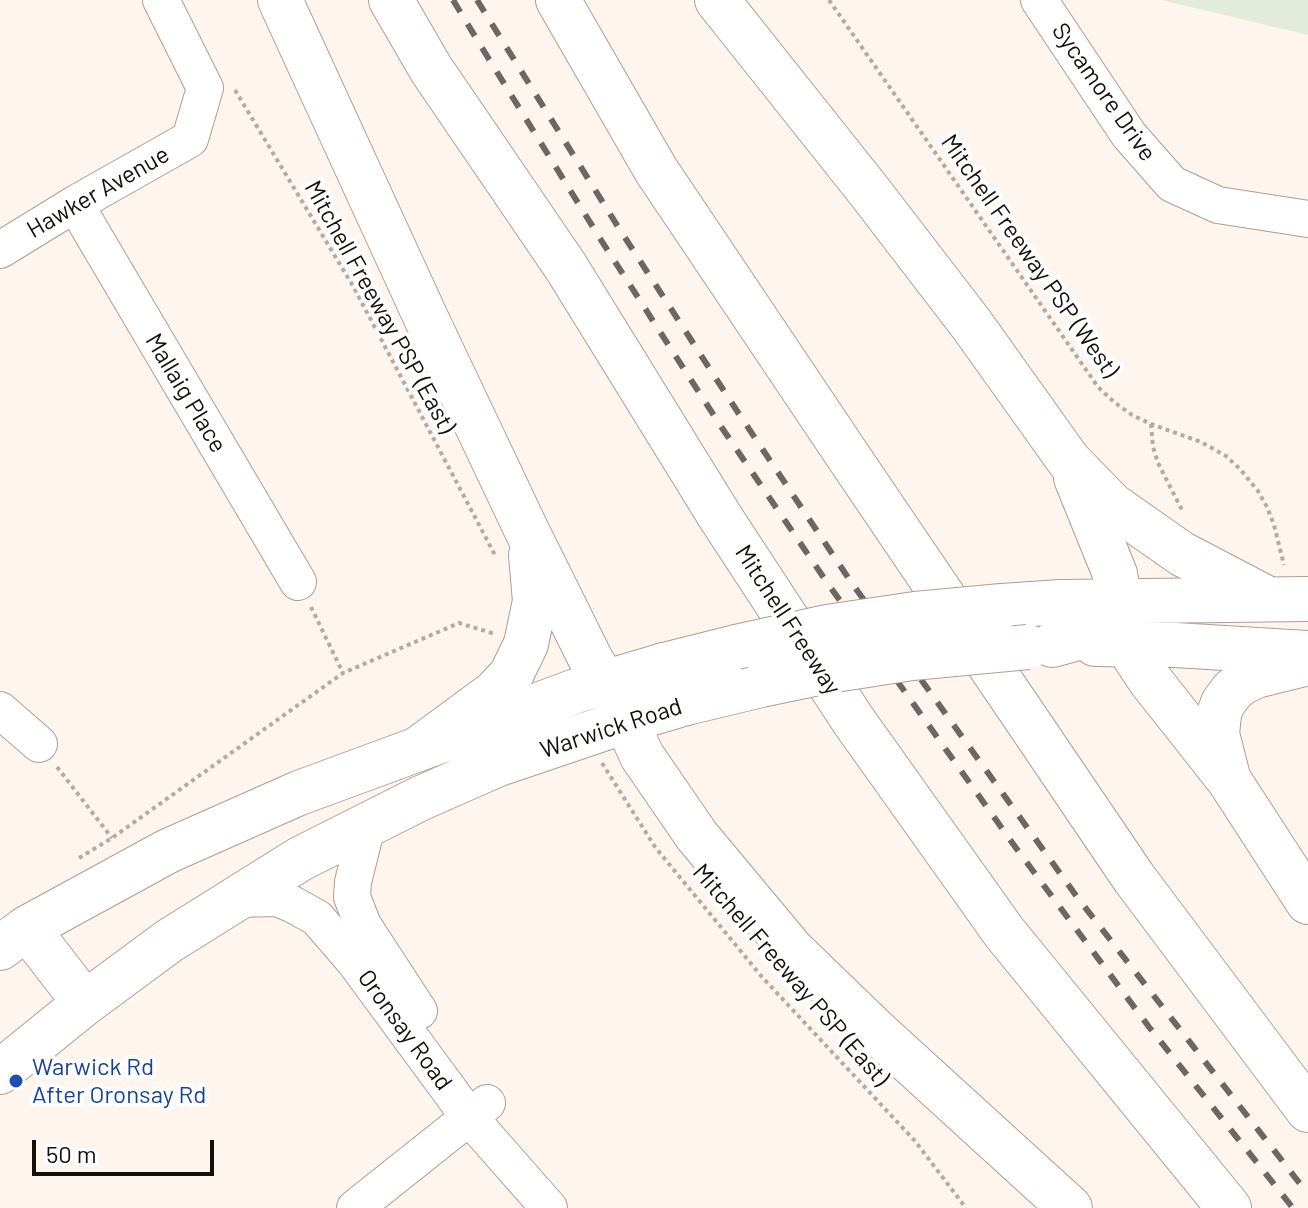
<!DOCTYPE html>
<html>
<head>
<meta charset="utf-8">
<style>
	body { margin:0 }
	#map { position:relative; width:1308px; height:1208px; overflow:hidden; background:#fef5ef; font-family:Barlow,sans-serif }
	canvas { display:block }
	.scale { position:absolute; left:32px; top:1140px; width:182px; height:36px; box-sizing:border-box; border:4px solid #150f0a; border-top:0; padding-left:10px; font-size:24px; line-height:28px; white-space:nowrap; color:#150f0a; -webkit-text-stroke:6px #fff; paint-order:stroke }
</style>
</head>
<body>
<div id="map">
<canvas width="1308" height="1208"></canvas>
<div class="scale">50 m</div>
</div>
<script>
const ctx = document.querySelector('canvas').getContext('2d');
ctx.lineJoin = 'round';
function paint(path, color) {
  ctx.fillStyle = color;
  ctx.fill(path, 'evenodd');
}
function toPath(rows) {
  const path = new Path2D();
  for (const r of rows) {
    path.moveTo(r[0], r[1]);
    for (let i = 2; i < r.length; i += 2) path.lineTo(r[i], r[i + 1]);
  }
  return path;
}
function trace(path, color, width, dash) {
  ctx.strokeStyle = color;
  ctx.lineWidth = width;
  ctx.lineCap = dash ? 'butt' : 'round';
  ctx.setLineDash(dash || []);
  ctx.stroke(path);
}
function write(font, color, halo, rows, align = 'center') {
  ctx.font = font + ' Barlow,sans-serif';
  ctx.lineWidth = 8;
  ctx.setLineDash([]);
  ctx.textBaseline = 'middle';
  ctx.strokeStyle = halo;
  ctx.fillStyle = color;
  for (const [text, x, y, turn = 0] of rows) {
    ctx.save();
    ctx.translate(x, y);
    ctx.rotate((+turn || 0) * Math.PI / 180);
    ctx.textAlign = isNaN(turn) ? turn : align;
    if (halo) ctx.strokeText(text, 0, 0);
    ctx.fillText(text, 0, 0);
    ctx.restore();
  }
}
const green = toPath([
	[1161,0,1308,0,1308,35]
]);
const path = toPath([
	[829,0,1098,387,1114,402,1132,415,1151,424,1201,442,1226,456,1240,469,1258,491,1267,507,1274,525,1284,565],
	[235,90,353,286,496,557],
	[1151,424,1153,447,1158,463,1183,512],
	[311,607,343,673],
	[602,763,655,847,762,977,915,1141,966,1208],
	[57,767,112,838],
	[79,858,112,838,343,673,459,623,495,634]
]);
const minor = toPath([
	[1039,0,1129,135,1172,184,1218,205,1308,219],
	[75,204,298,582],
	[0,250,75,204,190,139,205,88,161,0],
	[0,710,39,744],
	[367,826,353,882,352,897,363,925,419,1011],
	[234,899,277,898,292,904,317,918,355,962,469,1117,549,1208],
	[355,1208,487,1103]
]);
const major = toPath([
	[1002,606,1061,602,1308,599],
	[1095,644,1175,645,1308,653],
	[27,928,85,1003],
	[0,948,27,928,168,851,299,793,576,691,664,665,736,647],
	[0,1072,85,1003,169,941,300,859,419,799,496,765,626,721,686,703,761,685]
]);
const highway = toPath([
	[280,0,426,318,526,529,591,660,605,682,630,694,686,703],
	[391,0,431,69,566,267,719,515,853,720,1004,932,1229,1208],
	[558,0,656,170,852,462,1134,878,1308,1110],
	[717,0,869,191,972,325,1069,461,1112,505,1182,554,1268,599],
	[1061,602,1086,612,1110,625,1126,644,1150,680,1229,780,1308,902],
	[1052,645,1093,634,1110,625,1118,613,1120,601,1115,574,1076,478],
	[664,665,630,694,625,707,626,721,642,756,697,836,792,950,878,1033,1070,1208],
	[418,749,494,693,511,675,526,644,535,601,531,555],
	[1227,773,1217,734,1219,714,1223,703,1232,691,1241,683,1256,676,1308,663]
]);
const rail = toPath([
	[453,0,487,56,601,240,720,425,826,581,1016,848,1149,1027,1293,1208],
	[477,0,620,230,739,414,851,582,1077,897,1308,1194]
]);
const majorBridge = toPath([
	[736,647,827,627,915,614,1002,606],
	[761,685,828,671,912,658,1028,647]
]);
const markers = [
	[16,1081,8,"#1a4fb4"]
];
const streetNames = [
	["Sycamore Drive",1104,92,55],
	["Hawker Avenue",98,192,-30],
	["Mitchell Freeway PSP (West)",1030,256,55],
	["Mitchell Freeway PSP (East)",380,307,61],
	["Mallaig Place",186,393,59],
	["Mitchell Freeway",788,620,57],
	["Warwick Road",611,728,-18],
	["Mitchell Freeway PSP (East)",791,975,49],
	["Oronsay Road",405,1030,54]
];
const transitNames = [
	["Warwick Rd",32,1067],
	["After Oronsay Rd",32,1095]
];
paint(green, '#e3ecda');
trace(minor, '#b19d8f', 38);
trace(major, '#b19d8f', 46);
trace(highway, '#b19d8f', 46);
trace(path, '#b3aba5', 4, [4, 4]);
trace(minor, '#fff', 36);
trace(major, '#fff', 44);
trace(highway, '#fff', 44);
trace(rail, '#6d6661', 6, [14, 14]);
trace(majorBridge, '#b19d8f', 46, []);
trace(majorBridge, '#fff', 44);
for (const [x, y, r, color] of markers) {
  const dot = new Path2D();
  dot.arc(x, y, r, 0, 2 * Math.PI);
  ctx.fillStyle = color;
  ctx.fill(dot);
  trace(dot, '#fff', 3);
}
write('24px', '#150f0a', '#fff', streetNames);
write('24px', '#164399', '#fff', transitNames, 'left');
</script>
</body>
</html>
